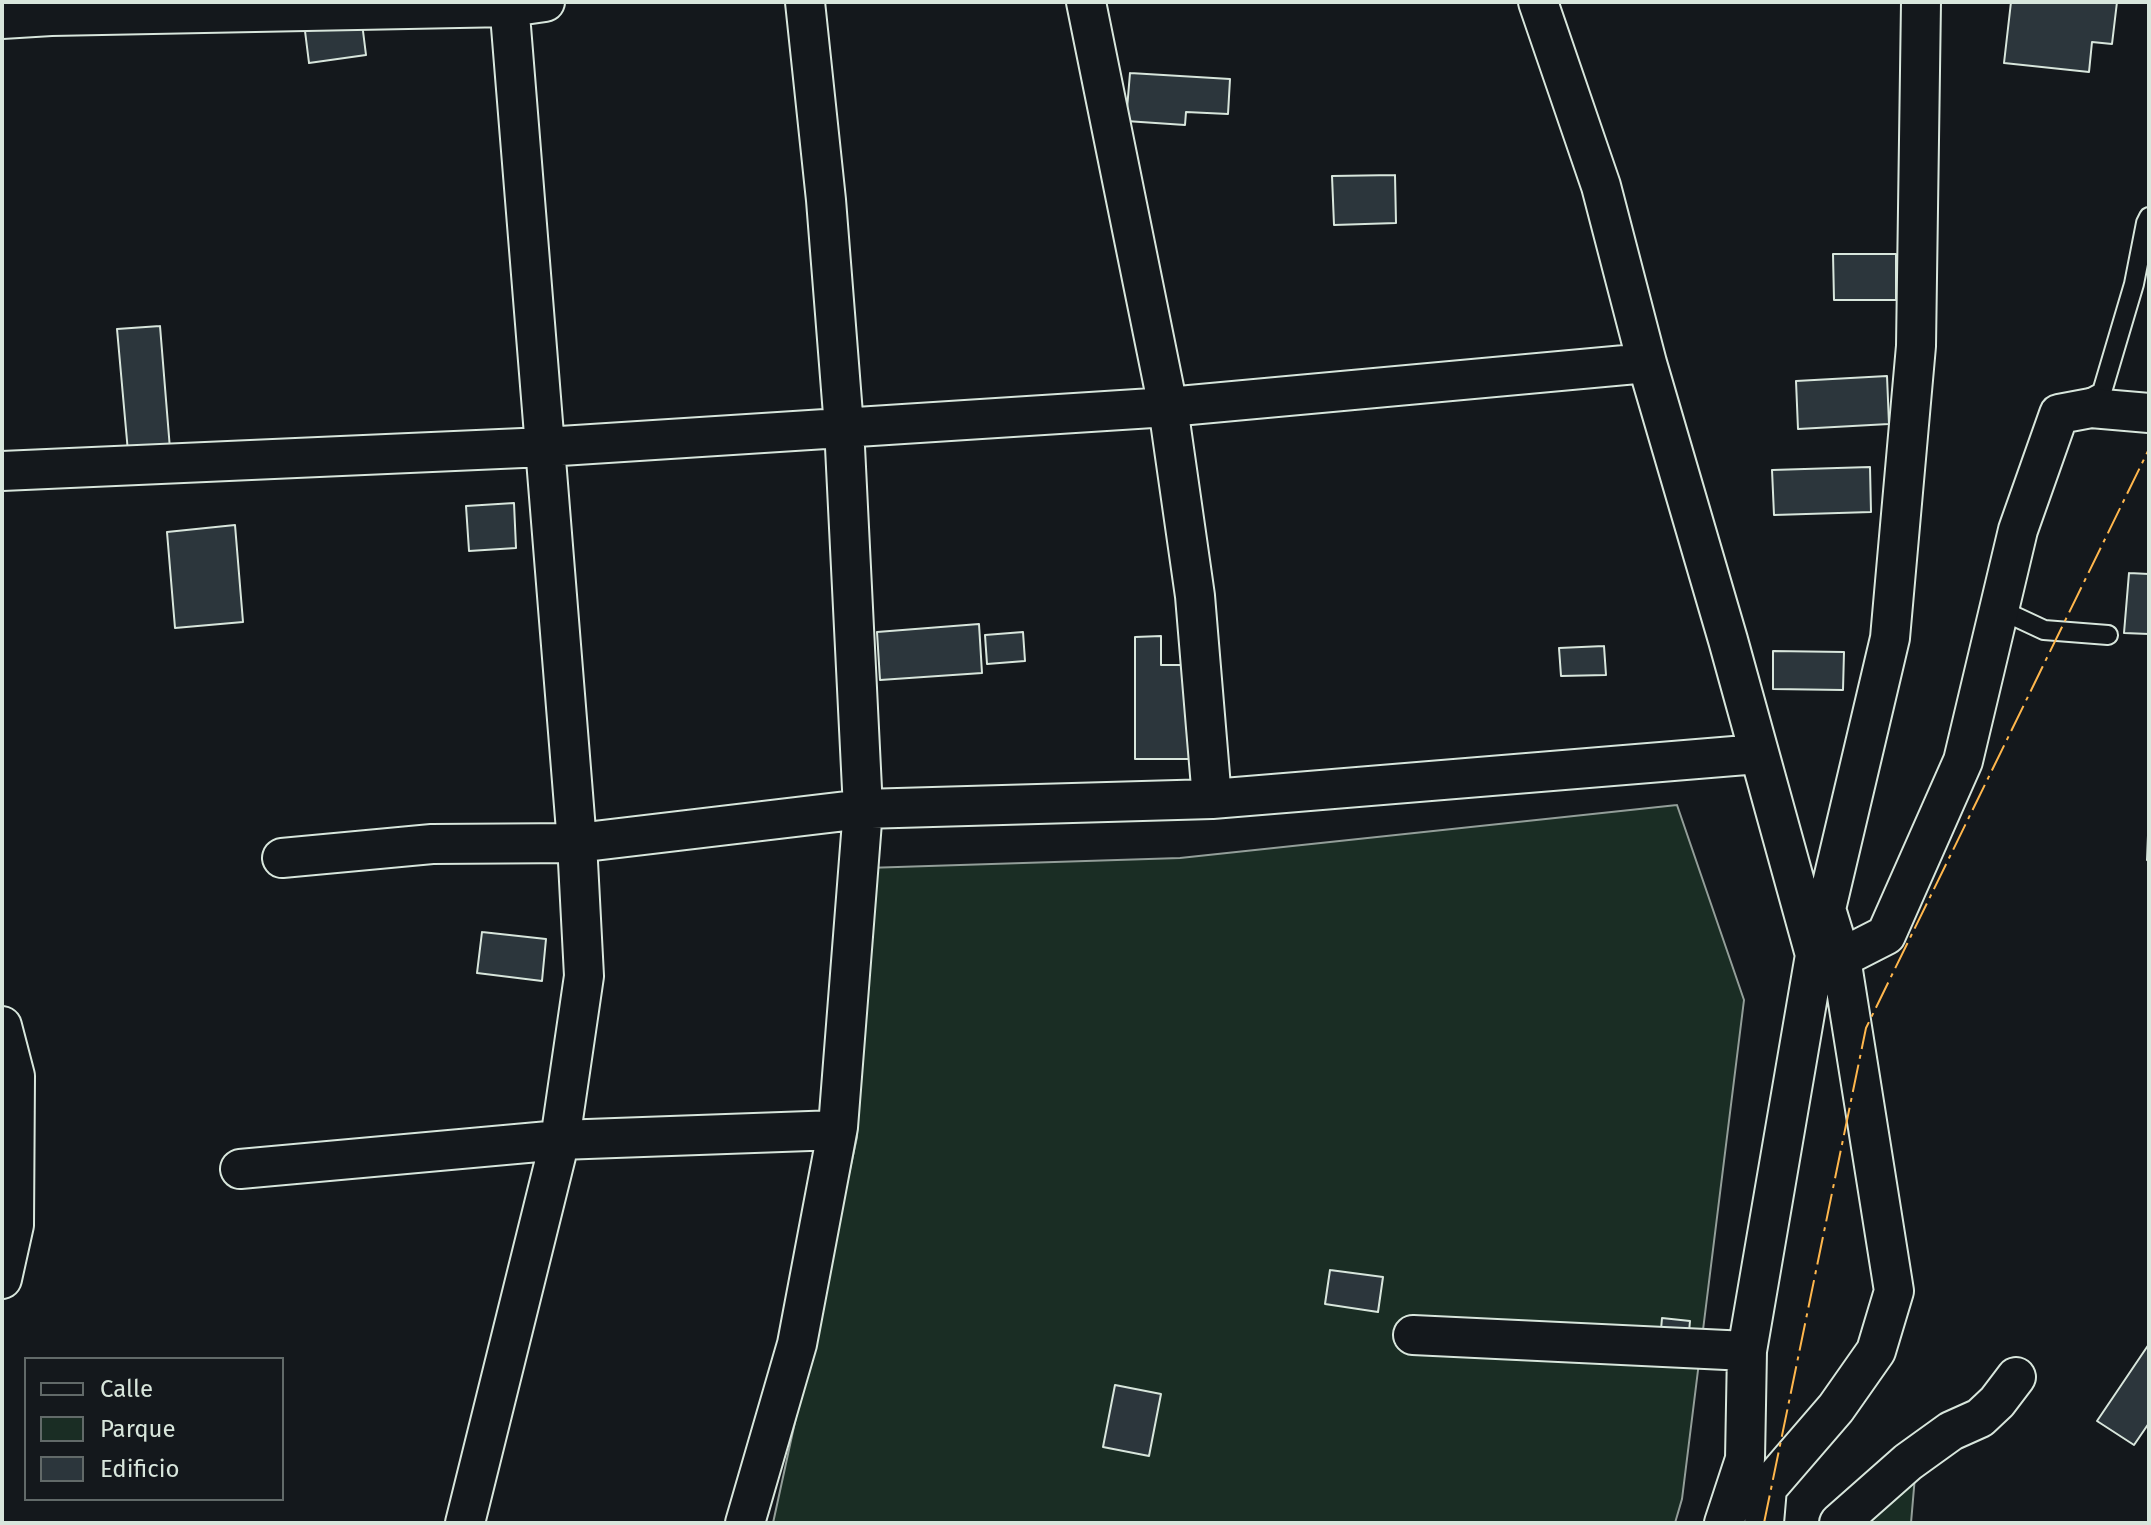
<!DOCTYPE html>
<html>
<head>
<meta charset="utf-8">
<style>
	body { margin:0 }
	#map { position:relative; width:2151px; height:1525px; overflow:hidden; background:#14181c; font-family:"Fira Sans",sans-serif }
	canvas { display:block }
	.frame { position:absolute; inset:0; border:4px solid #d8e6dc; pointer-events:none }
	.legend { position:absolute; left:24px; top:1357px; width:260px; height:144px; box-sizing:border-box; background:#14181c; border:2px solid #626a69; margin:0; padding:10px 14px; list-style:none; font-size:24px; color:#d8e6dc }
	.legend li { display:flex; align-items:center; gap:16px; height:40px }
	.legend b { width:40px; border:2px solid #626a69 }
</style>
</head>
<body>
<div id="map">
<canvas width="2151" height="1525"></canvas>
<div class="frame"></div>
<ul class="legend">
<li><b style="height:10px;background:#14181c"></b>Calle</li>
<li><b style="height:22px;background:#1a2d24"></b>Parque</li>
<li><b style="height:22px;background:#2c363c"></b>Edificio</li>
</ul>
</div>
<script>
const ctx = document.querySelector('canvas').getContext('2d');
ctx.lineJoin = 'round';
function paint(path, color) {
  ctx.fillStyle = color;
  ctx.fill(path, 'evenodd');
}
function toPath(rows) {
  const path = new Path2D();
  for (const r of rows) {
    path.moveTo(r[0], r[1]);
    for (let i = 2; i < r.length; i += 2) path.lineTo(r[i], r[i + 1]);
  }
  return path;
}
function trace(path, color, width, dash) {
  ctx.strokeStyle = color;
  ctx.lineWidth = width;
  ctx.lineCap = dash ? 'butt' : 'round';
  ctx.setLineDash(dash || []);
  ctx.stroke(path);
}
const green = toPath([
	[1677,805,1744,1000,1682,1499,1675,1523,773,1523,857,1137,866,868,1180,858,1677,805],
	[1915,1476,1911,1523,1865,1523,1915,1476]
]);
const building = toPath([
	[2011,2,2117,2,2112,44,2092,42,2089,72,2004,63,2011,2],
	[362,23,366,55,309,63,305,31,362,23],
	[1130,73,1230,79,1228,114,1186,112,1185,125,1126,121,1130,73],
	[1395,175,1396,223,1334,225,1332,176,1395,175],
	[1833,254,1896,254,1896,300,1834,300,1833,254],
	[160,326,170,449,128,452,117,329,160,326],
	[1887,376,1889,424,1798,429,1796,381,1887,376],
	[1870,467,1871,512,1774,515,1772,470,1870,467],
	[514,503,516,548,469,551,466,506,514,503],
	[235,525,243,622,175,628,167,532,235,525],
	[2129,573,2149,574,2149,634,2124,633,2129,573],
	[979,624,982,673,880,680,877,632,979,624],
	[1023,632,1025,661,987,664,985,635,1023,632],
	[1161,636,1161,665,1191,665,1192,759,1135,759,1135,637,1161,636],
	[1604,646,1606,675,1561,676,1559,648,1604,646],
	[1773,651,1844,652,1843,690,1773,689,1773,651],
	[2149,811,2149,861,2147,860,2149,811],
	[482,932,546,939,542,981,477,973,482,932],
	[1330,1270,1383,1277,1378,1312,1325,1304,1330,1270],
	[1662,1318,1690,1321,1688,1343,1660,1341,1662,1318],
	[2149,1344,2149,1423,2134,1445,2097,1421,2149,1344],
	[1115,1385,1161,1394,1149,1456,1103,1447,1115,1385]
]);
const lane = toPath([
	[2085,401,2102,392,2134,284,2146,223,2149,217],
	[1999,609,2044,630,2108,635]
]);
const street = toPath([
	[509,2,545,447,1168,407,1647,363],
	[805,2,826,200,844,427,863,809,1212,799,1758,754],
	[1086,2,1168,407,1195,596,1212,799],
	[1538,2,1601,186,1647,363,1728,640,1815,955,1841,958,1886,935,1963,761,2018,530,2059,414,2091,408,2149,413],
	[2,19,51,16,510,7,545,2],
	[2,471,545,447,577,843,584,976,560,1140,465,1523],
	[282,858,432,844,577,843,863,809,838,1127,797,1344,745,1523],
	[2,1026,15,1076,14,1225,2,1279],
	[240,1169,560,1140,837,1130],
	[1413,1335,1747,1351],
	[1724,1523,1745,1459,1747,1351,1815,955],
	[1764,1523,1767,1488,1836,1408,1876,1351,1894,1291,1841,958,1826,909,1890,638,1916,346,1921,2],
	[1839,1523,1908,1462,1951,1431,1980,1418,1997,1402,2016,1377]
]);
const power = toPath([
	[1764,1523,1866,1028,2149,449]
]);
paint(green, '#1a2d24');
trace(green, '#939e99', 2);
paint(building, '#2c363c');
trace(building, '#d8e6dc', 2);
trace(lane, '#d8e6dc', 22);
trace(street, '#d8e6dc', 42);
trace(lane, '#14181c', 18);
trace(street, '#14181c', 38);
trace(power, '#ffb74d', 2, [28, 6, 4, 6]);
</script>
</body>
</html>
